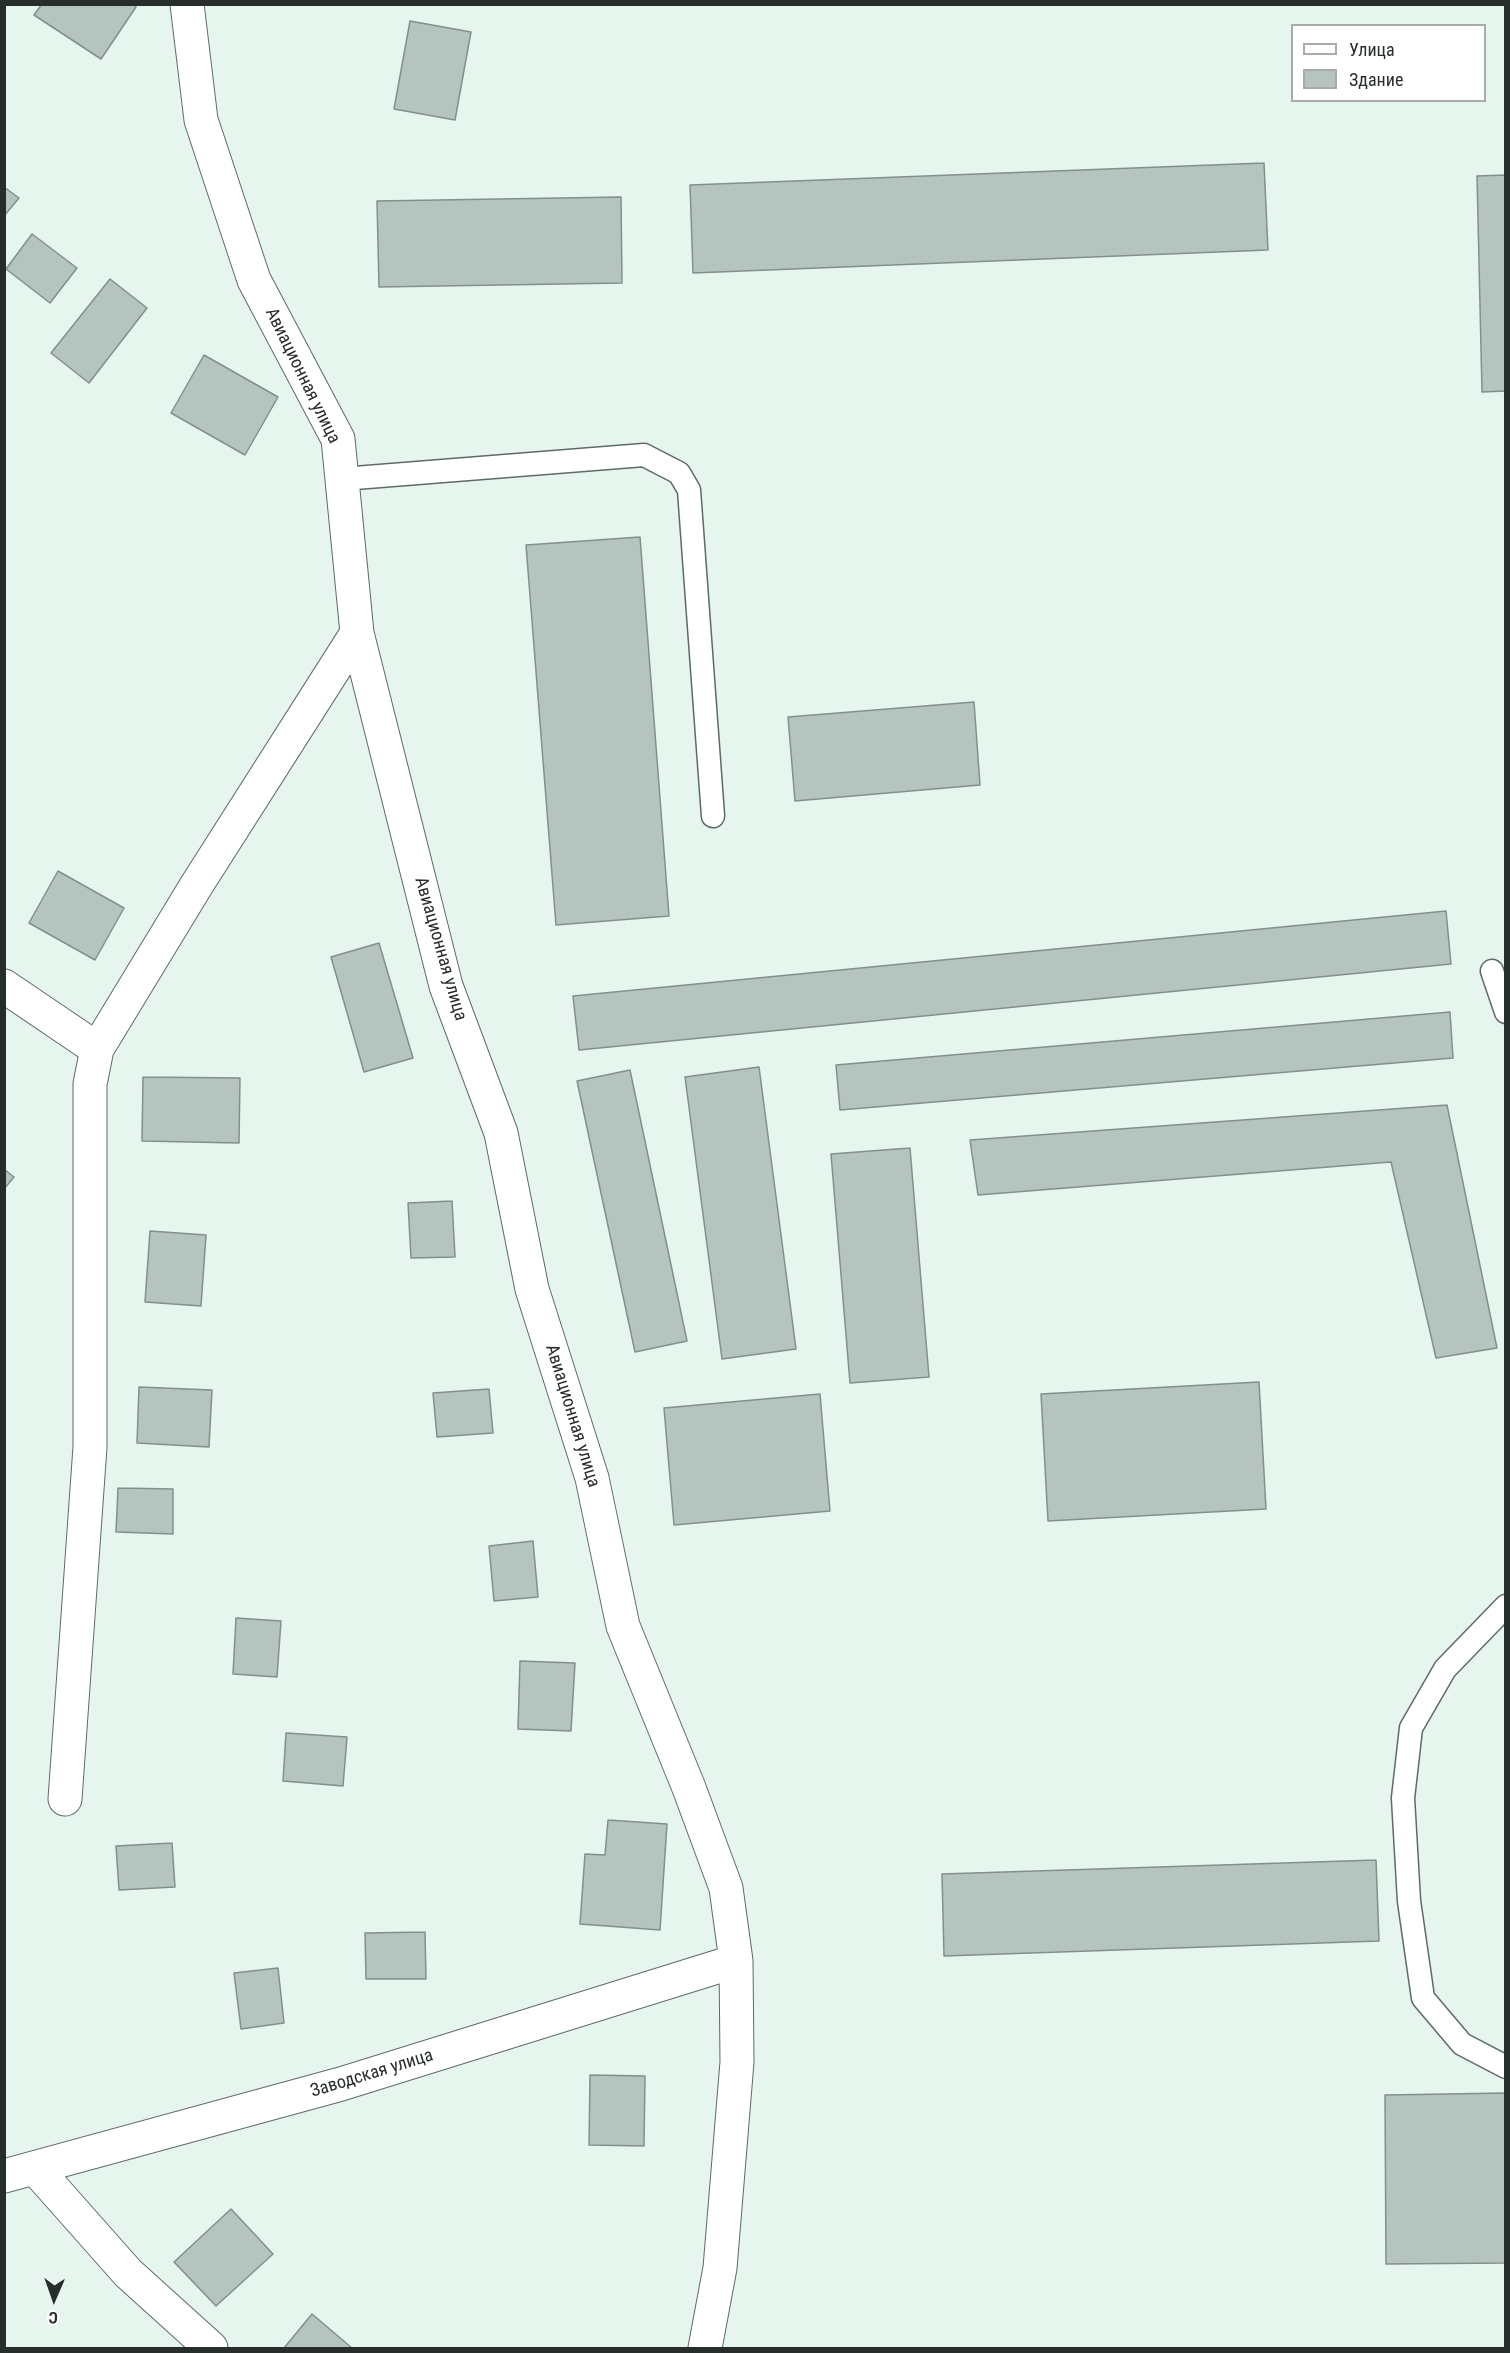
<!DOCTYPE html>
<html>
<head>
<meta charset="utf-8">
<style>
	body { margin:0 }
	#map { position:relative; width:1510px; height:2353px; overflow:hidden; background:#e6f6ef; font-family:"Roboto Condensed",sans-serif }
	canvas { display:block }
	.frame { position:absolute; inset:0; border:6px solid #272d2b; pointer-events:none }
	.legend { position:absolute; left:1291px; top:24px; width:195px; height:78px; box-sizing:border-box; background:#fff; border:2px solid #a9abaa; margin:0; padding:8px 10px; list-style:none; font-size:18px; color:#272d2b }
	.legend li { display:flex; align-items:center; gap:12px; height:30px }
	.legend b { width:30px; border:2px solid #a9abaa }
	.north { position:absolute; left:24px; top:2269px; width:60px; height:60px; -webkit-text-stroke:4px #fff; paint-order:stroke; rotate:182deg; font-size:16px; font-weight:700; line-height:24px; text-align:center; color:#272d2b }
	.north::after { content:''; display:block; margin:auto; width:21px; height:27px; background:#272d2b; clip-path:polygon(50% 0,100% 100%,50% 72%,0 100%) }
</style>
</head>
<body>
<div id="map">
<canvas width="1510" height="2353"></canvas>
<div class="frame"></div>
<ul class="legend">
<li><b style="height:8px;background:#fff"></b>Улица</li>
<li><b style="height:16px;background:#b5c4be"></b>Здание</li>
</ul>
<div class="north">С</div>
</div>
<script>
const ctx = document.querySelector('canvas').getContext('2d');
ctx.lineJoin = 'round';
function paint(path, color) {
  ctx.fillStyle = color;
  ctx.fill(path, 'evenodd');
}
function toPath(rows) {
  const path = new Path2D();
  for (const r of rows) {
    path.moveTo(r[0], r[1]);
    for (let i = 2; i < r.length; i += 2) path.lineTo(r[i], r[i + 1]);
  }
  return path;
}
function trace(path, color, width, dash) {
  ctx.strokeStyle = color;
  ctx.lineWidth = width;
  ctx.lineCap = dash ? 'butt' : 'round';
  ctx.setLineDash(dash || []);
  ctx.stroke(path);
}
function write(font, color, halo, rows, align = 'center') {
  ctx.font = font + ' "Roboto Condensed",sans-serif';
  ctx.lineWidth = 5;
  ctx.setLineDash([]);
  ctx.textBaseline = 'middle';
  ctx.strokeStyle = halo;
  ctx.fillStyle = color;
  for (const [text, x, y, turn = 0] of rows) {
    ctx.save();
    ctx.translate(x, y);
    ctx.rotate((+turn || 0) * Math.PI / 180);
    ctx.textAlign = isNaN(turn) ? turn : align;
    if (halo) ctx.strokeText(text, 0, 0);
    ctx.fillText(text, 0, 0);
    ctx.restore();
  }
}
const building = toPath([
	[42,4,133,4,136,7,101,59,34,15,42,4],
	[410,21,471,32,455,120,394,109,410,21],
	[1264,163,1268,250,693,273,690,185,1264,163],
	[1506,175,1506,391,1482,392,1477,176,1506,175],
	[4,187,19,198,4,216,4,187],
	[621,197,622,283,379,287,377,201,621,197],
	[32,234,77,268,50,303,6,269,32,234],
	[110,279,147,308,89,383,51,353,110,279],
	[204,355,278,397,245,455,171,413,204,355],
	[640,537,669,916,556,925,526,545,640,537],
	[974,702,980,785,795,801,788,717,974,702],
	[58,871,124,908,95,960,29,923,58,871],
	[1446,911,1451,964,579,1050,573,996,1446,911],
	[379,943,413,1058,364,1072,331,957,379,943],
	[1450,1012,1453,1058,840,1110,836,1065,1450,1012],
	[759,1067,796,1349,722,1359,685,1077,759,1067],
	[630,1070,687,1341,635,1352,577,1081,630,1070],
	[143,1077,240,1078,239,1143,142,1141,143,1077],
	[1447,1105,1497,1348,1436,1358,1391,1162,978,1195,970,1140,1447,1105],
	[910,1148,929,1377,850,1383,831,1154,910,1148],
	[4,1169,14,1177,4,1189,4,1169],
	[452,1201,455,1257,411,1258,408,1203,452,1201],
	[150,1231,206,1235,201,1306,145,1302,150,1231],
	[1259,1382,1266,1509,1048,1521,1041,1394,1259,1382],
	[139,1387,212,1390,209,1447,137,1443,139,1387],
	[489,1389,493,1433,437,1437,433,1393,489,1389],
	[820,1394,830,1511,674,1525,664,1408,820,1394],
	[118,1488,173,1489,173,1534,116,1532,118,1488],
	[533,1541,538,1597,494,1601,489,1546,533,1541],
	[236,1618,281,1621,277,1677,233,1674,236,1618],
	[520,1661,575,1663,571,1731,518,1729,520,1661],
	[286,1733,347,1737,343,1786,283,1781,286,1733],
	[608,1820,667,1824,660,1930,580,1924,585,1854,605,1855,608,1820],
	[172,1843,175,1887,119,1890,116,1846,172,1843],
	[1376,1860,1379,1941,944,1956,942,1874,1376,1860],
	[425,1932,426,1979,366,1979,365,1933,425,1932],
	[278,1968,284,2023,241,2029,234,1973,278,1968],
	[590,2075,645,2076,644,2146,589,2145,590,2075],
	[1506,2093,1506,2263,1386,2264,1385,2095,1506,2093],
	[231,2209,273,2254,216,2306,174,2262,231,2209],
	[312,2314,352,2348,284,2348,312,2314]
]);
const lane = toPath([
	[342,479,644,455,679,473,689,490,713,816],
	[1492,971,1506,1012],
	[1506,1606,1445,1669,1411,1728,1403,1798,1409,1901,1423,1998,1462,2044,1506,2067]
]);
const street = toPath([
	[187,4,201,120,254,280,338,439,357,633,446,986,501,1133,532,1289,592,1478,623,1626,689,1788,726,1888,736,1961,737,2062,720,2268,705,2348],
	[4,986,97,1049],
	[65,1799,90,1447,90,1084,97,1049,196,886,357,633],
	[35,2168,128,2273,211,2348],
	[4,2176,341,2084,736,1961]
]);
const streetNames = [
	["Авиационная улица",302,376,64],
	["Авиационная улица",440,949,74],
	["Авиационная улица",572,1416,73],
	["Заводская улица",372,2074,-17]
];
paint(building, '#b5c4be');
trace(building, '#82908a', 1.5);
trace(lane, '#5e6b66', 25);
trace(street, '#5e6b66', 35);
trace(lane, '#fff', 22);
trace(street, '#fff', 33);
write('18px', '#272d2b', '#fff', streetNames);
</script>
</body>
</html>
